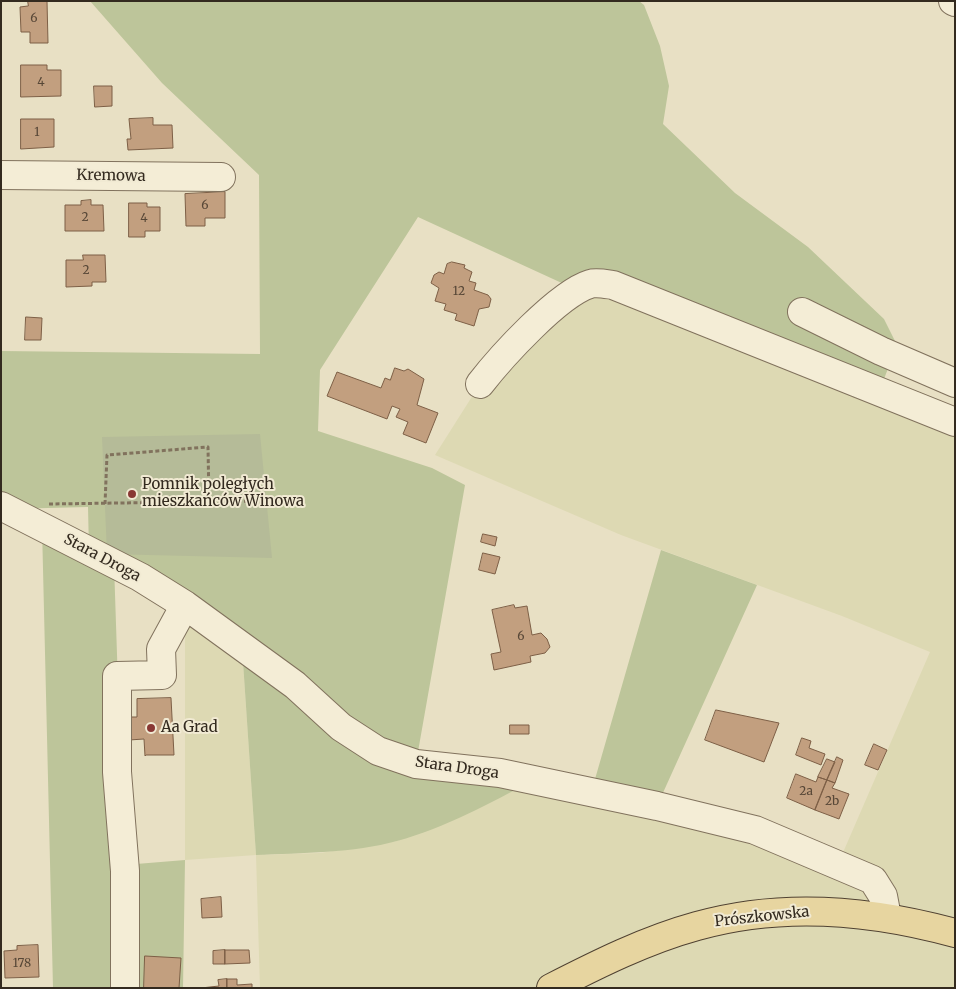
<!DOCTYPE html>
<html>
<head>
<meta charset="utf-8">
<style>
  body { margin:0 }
  #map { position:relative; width:956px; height:989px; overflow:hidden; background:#e8e0c4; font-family:Merriweather,serif }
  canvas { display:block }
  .frame { position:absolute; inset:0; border:2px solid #332a1f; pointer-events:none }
</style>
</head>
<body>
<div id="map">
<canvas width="956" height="989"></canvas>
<div class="frame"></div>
</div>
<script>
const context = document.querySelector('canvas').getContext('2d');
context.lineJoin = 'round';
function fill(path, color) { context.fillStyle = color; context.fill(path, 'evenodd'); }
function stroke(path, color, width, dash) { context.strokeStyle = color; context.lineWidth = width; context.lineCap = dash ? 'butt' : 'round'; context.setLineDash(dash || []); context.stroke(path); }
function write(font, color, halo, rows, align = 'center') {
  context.font = font + ' Merriweather,serif'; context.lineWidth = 4; context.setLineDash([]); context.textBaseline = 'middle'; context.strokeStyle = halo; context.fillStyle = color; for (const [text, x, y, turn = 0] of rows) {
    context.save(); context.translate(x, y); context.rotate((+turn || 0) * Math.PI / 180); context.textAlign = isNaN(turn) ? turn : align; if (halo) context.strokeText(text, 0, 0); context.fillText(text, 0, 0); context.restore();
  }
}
const farmland = new Path2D(`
  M592,283l363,139v566h-695l-4,-133 -71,5v-255l57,42 14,208 64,-2 77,-12 137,-61 304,84 92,-212 -88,-36 -221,-81 -186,-80 45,-71z`);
const green = new Path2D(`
  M90,1h549l5,4 16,41 9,40 -6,38 72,69 73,54 76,72 13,26 -18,47 -186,-75 -116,-27 -159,-73 -98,153 -2,61 114,37 33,17 -49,278 118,17c-44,23 -89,48 -137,61 -43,12 -96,12 -141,14l-14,-208 -128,-83 10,301 61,-5 -2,128h-130l-11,-461 47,24 -1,-44 -80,2 -7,-3v-155l259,3 -1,-179 -97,-92z
  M661,550l96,35 -100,221 -66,-13z`);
const cemetery = new Path2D(`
  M260,434l12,124 -165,-4 -5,-117z`);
const building = new Path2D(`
  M28,1h19l1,42h-18v-11h-9l-1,-25 8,-1z
  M21,65h26v5h14v26l-40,1z
  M94,86h18v20l-17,1z
  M153,118v7h19l1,23 -45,2 -1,-11h4l-2,-20z
  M21,119h33v28l-33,2z
  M225,192v26h-20v8h-19l-1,-32z
  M91,200v5h12l1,26h-39v-26h16v-4z
  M129,203h18v4h13v24h-15v6h-16z
  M83,255h22l1,27h-14v4l-26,1v-27h17z
  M452,262l13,3 -1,3 8,4 -3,9 7,2 -2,7 14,5 3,4 -2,8 -10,2 -5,17 -19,-6 2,-6 -13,-4 2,-6 -11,-3 4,-13 -8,-5 3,-8 5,-3 5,2 3,-10z
  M26,317l16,1 -1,22h-16z
  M395,368l9,3 4,-2 16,10 -7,26 21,8 -12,30 -23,-9 5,-12 -12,-5 4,-8 -8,-3 -5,13 -60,-23 10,-24 44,16 4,-10 5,2z
  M483,534l14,3 -2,9 -14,-4z
  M483,553l17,4 -5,17 -16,-4z
  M514,605l1,3 12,-2 5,29 9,-2 6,6 3,8 -5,6 -15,3 1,6 -37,8 -3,-16 10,-2 -9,-42z
  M171,698l3,57h-28l-1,1 -1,-17 -15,1v-23h8v-18z
  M716,710l63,13 -15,39 -59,-22z
  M510,725h19v9h-19z
  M802,738l9,3 -2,7 16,6 -4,11 -25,-10z
  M874,744l13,6 -9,20 -13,-5z
  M837,757l6,3 -8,23 -8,-3z
  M827,759l8,3 -8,18 -9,-3z
  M796,774l20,8 2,-5 9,3 -12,30 -28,-12z
  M827,780l8,3 -3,5 17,6 -10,25 -24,-9z
  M221,897l1,20 -20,1 -1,-19z
  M38,945l1,32 -34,1 -1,-27 13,-1v-4z
  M225,950h24l1,13 -25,1z
  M225,950v14h-12v-13z
  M145,956l36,2 -2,30h-35z
  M227,979h10v6l15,-1v4h-25z
  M227,979v9h-26l18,-2 -1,-6z`);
const path = new Path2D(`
  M49,504l210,-3
  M105,504l2,-49 101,-8 1,55`);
const minor = new Path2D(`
  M953,1l2,1
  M1,175l220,2
  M802,312l79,39 74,32
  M480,384c21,-27 78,-90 110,-100 6,-2 16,0 23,1l342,137
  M1,506l139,71 45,28 110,80 46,42 37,24 38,13 84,9 157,33 98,24 118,50 10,16 4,21
  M125,988v-117l-8,-99v-96l45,-1 -1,-26 24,-44`);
const major = new Path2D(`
  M551,988c47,-24 95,-48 146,-62 85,-24 174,-16 258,7`);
const markers = [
  [132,494,5,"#893834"],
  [151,728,5,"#893834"]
];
const numberNames = [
  ["6",34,19],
  ["4",41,83],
  ["1",37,133],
  ["6",205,206],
  ["2",85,218],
  ["4",144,219],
  ["2",86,271],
  ["12",459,292],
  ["6",521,637],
  ["2a",806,792],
  ["2b",832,802],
  ["178",22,964]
];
const streetNames = [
  ["Kremowa",111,176,1],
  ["Stara Droga",102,558,28],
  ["Stara Droga",457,768,8],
  ["Prószkowska",762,917,-6]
];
const poiNames = [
  ["Pomnik poległych",142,485],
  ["mieszkańców Winowa",142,502],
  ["Aa Grad",161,728]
];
fill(farmland, '#ddd9b3');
fill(green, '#bdc59a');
fill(cemetery, '#b5bb98');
fill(building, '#c29f7f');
stroke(building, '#7d5f46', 1);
stroke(minor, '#81725d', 30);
stroke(major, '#4f4131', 30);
stroke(path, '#81725d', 3, [4, 2.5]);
stroke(minor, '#f4edd6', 28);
stroke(major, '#e7d5a0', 28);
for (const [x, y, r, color] of markers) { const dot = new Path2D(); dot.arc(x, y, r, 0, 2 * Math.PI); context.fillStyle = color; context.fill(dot); stroke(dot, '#f1ead3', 2); }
write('12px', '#574737', null, numberNames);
write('15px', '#332a1f', '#f1ead3', streetNames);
write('15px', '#332a1f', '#f1ead3', poiNames, 'left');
</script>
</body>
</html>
